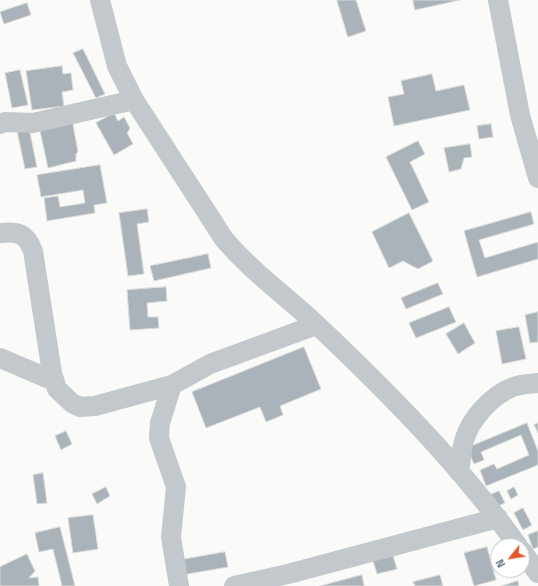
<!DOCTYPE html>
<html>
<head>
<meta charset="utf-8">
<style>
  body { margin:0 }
  #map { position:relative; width:538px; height:586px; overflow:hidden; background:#fafaf8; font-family:"Titillium Web",sans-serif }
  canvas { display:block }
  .north { position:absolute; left:490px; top:538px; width:40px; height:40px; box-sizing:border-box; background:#fff; border:1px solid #c1c8cd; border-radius:50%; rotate:240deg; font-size:11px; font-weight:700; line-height:16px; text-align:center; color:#657683 }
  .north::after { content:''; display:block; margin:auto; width:14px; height:18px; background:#e4572e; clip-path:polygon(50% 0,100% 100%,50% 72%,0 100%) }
</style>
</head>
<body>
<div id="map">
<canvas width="538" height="586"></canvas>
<div class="north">N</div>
</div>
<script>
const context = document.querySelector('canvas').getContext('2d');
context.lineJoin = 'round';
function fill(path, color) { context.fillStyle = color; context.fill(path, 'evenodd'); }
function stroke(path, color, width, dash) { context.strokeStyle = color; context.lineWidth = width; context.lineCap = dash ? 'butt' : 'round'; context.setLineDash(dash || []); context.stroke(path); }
const building = new Path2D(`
  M337,0h19l10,31 -18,6z
  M413,0h47l-45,10z
  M27,3l4,12 -27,9 -4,-12z
  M83,49l22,45 -9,4 -23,-45z
  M62,66l1,8 8,-1 2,17 -11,2 2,14 -32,4 -6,-39z
  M20,70l8,35 -16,3 -7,-35z
  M432,74l4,17 28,-6 6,25 -76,16 -6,-29 16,-3 -3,-13z
  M114,113l4,8 6,-4 6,11 -3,5 6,11 -19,11 -18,-32z
  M72,119l6,33 -2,2v7l-28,7 -9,-42z
  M491,124l2,13 -14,2 -2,-13z
  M29,128l8,39 -12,2 -8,-38z
  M418,141l7,13 -15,8 19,40 -17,8 -26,-53z
  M470,144l2,13 -8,1 -3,11 -12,3 -5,-24z
  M100,165l7,38 -13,2 1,8 -48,8 -3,-23 14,-2 2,11 25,-4 -2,-13 -42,7 -4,-22z
  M147,209l2,13 -12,2 7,50 -16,2 -9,-63z
  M531,212l3,12 -55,16 6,18 53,-16v17l-61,18 -13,-46z
  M409,213l24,48 -15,8 -15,-8 -14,7 -17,-36z
  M208,254l3,14 -57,13 -4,-15z
  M438,283l5,11 -37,15 -5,-11z
  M166,287l1,14 -20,2 1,14h10l1,11 -29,2 -3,-40z
  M449,307l7,15 -40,16 -7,-15z
  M538,312v30l-8,1 -5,-28z
  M464,323l11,20 -17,11 -12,-20z
  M519,327l7,32 -24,5 -6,-33z
  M304,347l17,42 -41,17 3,9 -17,7 -6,-15 -54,21 -14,-36z
  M527,423l11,28v14l-52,21 -6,-16 14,-6 3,5 32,-14 -8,-20 -40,17 3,8 -10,4 -7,-16z
  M538,423v10l-4,-8z
  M66,431l6,13 -11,6 -6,-14z
  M43,473l4,30 -10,1 -4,-29z
  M106,487l4,9 -13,8 -5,-10z
  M514,487l4,8 -7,4 -4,-8z
  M499,491l6,12 -9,4 -6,-12z
  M523,508l9,17 -9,5 -9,-17z
  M93,515l5,34 -25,4 -5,-35z
  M60,527l15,59h-13l-9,-37 -14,3 -4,-19z
  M538,531v16l-5,2 -5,-14z
  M487,547l9,33 -22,6 -10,-33z
  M225,552l3,15 -46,8 -2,-15z
  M27,554l8,17 -6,7 9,-1 1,9h-39v-19z
  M393,556l4,13 -20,5 -4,-13z
  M362,575l2,11h-44z
  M440,575l3,11h-28l-2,-4z
  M518,581l1,5h-18z`);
const street = new Path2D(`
  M100,0l17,66 17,34 90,139c28,33 62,57 93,86 72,68 143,140 201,221
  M498,0l22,115 18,63
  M0,124l5,-2 28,1 101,-23
  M0,233c18,-2 26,0 33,18l19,122 5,16 15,14 8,4 15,-1 77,-21 38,-21 106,-39
  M0,358l54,23
  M172,385l-12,38 -1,15 17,49 -5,50 8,49
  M459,472c2,-10 2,-21 5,-31 6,-22 28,-46 49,-54 8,-3 17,-3 25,-4
  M522,551l16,22
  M234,586l54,-12 210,-56`);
fill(building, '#aab3b9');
stroke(building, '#dcdcda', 1);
stroke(street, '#c3c8cc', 20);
</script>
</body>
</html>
